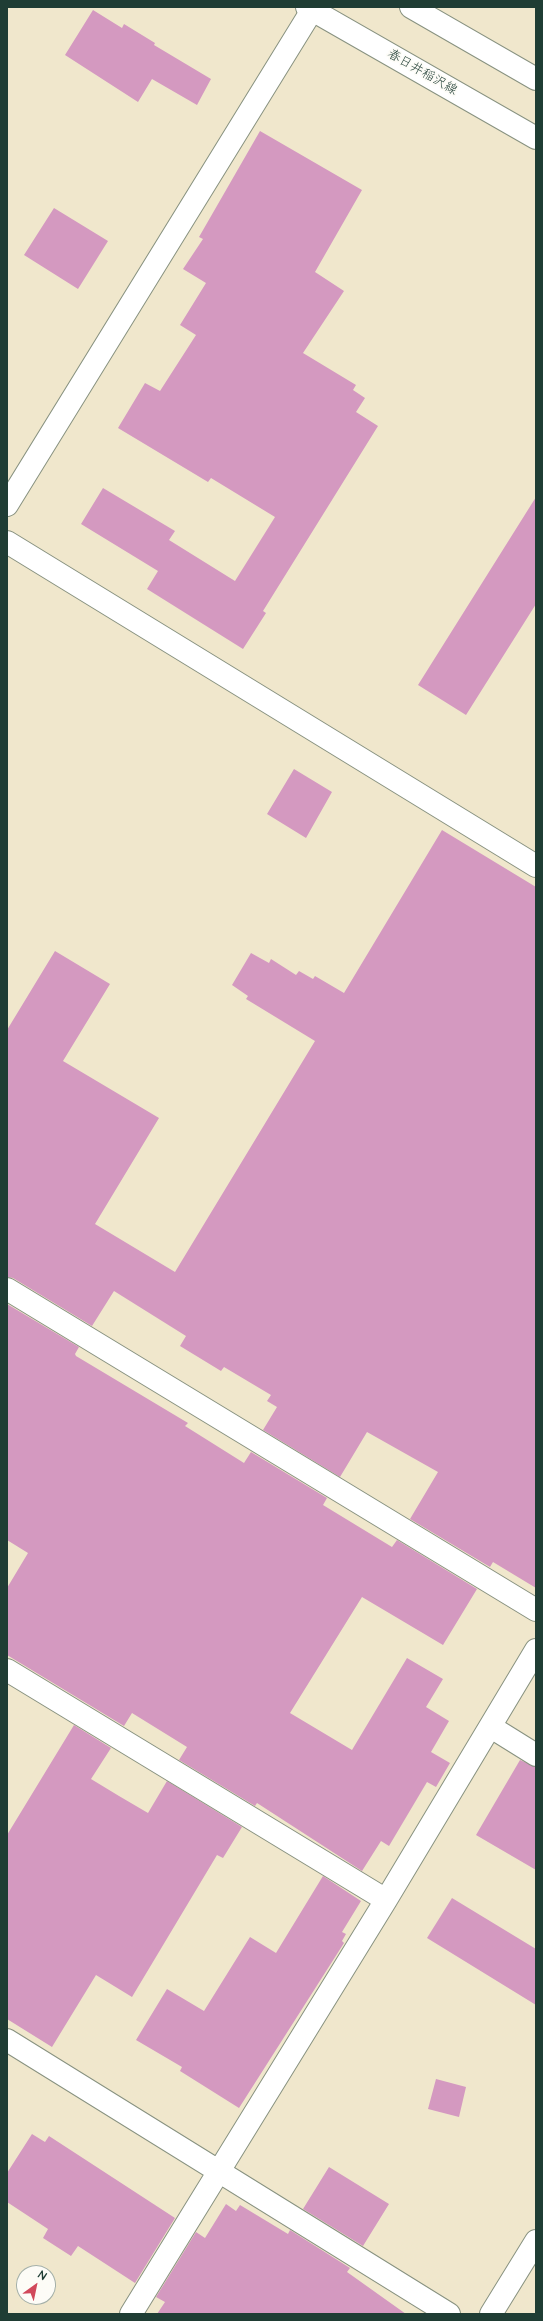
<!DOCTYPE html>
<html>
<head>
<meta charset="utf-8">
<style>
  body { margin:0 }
  #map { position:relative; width:543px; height:2321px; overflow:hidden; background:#f0e7cc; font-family:"Architects Daughter",sans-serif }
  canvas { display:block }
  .frame { position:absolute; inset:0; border:8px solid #1f3d34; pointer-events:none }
  .north { position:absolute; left:16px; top:2265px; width:40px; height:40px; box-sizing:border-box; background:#fdfcf7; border:1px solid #a4b0a9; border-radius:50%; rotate:33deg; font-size:11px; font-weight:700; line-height:16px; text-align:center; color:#1f3d34 }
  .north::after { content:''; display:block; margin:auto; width:14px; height:18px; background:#d1495b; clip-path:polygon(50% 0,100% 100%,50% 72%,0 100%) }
</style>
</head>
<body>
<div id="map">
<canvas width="543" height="2321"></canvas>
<div class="frame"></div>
<div class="north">N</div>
</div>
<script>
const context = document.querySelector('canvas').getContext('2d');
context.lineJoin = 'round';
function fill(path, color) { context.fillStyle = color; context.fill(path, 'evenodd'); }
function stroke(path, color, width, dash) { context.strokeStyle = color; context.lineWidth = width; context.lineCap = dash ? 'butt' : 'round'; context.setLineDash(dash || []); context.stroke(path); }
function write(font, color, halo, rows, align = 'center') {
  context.font = font + ' "Architects Daughter","Klee One",sans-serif'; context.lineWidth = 3.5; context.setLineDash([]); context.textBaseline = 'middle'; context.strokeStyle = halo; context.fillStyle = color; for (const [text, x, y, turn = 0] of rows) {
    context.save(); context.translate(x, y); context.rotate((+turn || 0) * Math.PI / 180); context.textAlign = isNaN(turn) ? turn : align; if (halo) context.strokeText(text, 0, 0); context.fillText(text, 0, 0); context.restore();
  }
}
const building = new Path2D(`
  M93,10l29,18 2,-4 31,19 -1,2 57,34 -14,26 -45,-26 -14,23 -73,-47z
  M260,131l102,59 -47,82 29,19 -41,62 53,32 -3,5 12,8 -9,14 22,14 -115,185 3,2 -23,36 -96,-60 11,-18 -77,-47 22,-36 72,43 -6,9 66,41 40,-64 -64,-39 -3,4 -90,-54 27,-45 15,8 36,-56 -16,-10 26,-42 -23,-14 20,-30 -4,-2z
  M54,208l54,33 -30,48 -54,-34z
  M536,497v107l-70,111 -48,-30z
  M294,769l38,23 -26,46 -39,-24z
  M442,830l94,57v701l-43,-26 -3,5 -80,-48 28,-47 -71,-40 -27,45 -77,-47 14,-23 -10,-6 4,-6 -47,-28 -3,4 -41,-25 6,-10 -72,-45 -22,35 -79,-48 -6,-1v-247l48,-79 55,33 -47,77 96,57 -64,106 80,48 140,-231 -69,-42 2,-3 -16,-11 19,-32 18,10 2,-4 25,16 3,-4 14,8 2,-3 29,17z
  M7,1304l72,43 -4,7 1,2 112,67 -3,3 59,37 7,-11 76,46 -4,7 69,42 5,-7 80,49 -34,56 -81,-48 -72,116 62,37 55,-92 36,21 -17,28 23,14 -18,31 19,11 -14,24 -9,-5 -38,64 -8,-5 -19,30 -105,-68 -2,3 -76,-46 8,-13 -55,-34 -8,13 -117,-71v-67l21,-35 -21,-13z
  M74,1725l37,23 -20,31 28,17 29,17 19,-32 75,46 -19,31 -6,-3 -85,142 -36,-22 -44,72 -45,-28v-184z
  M520,1760l16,7v103l-60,-35z
  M323,1876l38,25 -19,31 4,2 -4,7 2,2 -105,165 -59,-37 2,-4 -46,-27 31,-51 37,22 46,-74 26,16z
  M452,1898l84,51v56l-109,-67z
  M436,2079l30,8 -7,30 -31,-8z
  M32,2134l13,8 4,-6 126,82 -40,65 -57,-37 -7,10 -28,-18 5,-9 -41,-27v-29z
  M329,2167l60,37 -26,42 -60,-37z
  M226,2204l10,7 4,-6 48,29 2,-4 60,38 -3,4 59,42h-249l8,-12 -9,-5 40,-65 9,6z`);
const minor = new Path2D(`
  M7,505l307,-498
  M7,542l529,324
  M7,1289l529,321
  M7,1670l379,230
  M491,1727l45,28
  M7,2040l442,274
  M131,2314l255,-414 150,-250
  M491,2314l45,-73`);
const major = new Path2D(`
  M307,7l229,131
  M411,7l125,72`);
const streetNames = [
  ["春日井稲沢線",422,73,30]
];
fill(building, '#d499c0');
stroke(minor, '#889280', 24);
stroke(major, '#889280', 24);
stroke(minor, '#fff', 22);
stroke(major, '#fff', 22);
write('13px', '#1f3d34', '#fdfcf7', streetNames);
</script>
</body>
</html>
